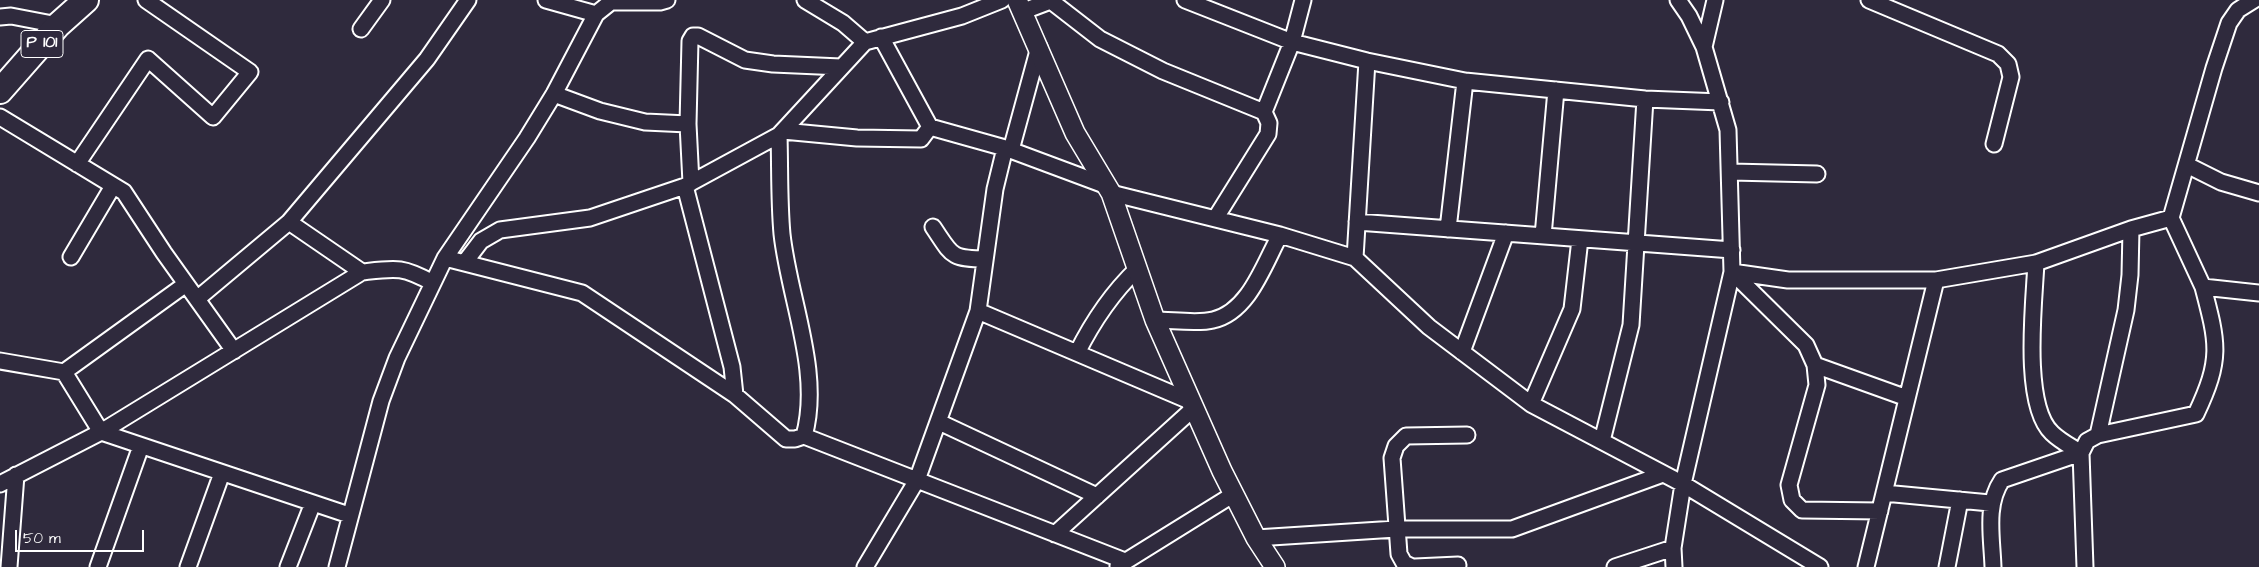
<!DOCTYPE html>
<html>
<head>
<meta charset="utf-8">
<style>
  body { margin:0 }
  #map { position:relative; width:2259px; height:567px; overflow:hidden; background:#2f2a3d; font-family:"Architects Daughter",sans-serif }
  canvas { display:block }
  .scale { position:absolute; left:15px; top:530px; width:129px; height:22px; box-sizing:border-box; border:2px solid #fff; border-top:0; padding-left:6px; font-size:15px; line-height:18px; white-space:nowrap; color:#fff; -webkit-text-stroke:4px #2f2a3d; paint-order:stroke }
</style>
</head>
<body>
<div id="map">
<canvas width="2259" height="567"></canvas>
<div class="scale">50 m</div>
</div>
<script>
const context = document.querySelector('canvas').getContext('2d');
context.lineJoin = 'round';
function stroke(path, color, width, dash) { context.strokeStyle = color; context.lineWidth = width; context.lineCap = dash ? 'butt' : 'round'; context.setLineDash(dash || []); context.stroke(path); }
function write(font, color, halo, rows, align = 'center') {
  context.font = font + ' "Architects Daughter",sans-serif'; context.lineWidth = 4; context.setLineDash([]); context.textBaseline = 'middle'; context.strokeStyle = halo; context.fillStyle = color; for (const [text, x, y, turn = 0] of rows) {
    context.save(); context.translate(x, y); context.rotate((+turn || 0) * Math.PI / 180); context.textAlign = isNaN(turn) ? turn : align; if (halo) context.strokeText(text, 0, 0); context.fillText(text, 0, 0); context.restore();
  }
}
const minor = new Path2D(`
  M546,0l50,14
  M805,0l38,23 22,19
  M1185,0l107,42 75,19 98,20 180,18 76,3
  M1678,0l11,16 15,31
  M1715,0l-11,47 24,83 4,142 74,73 9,20 2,20 -28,100 3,15 10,10 78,1
  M1869,0l129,54 10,10 3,13 -17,67
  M1051,1l49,38 63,32 101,41 5,11 -1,11 -53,85
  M1024,11l29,-11
  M0,17l11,-1 47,9
  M361,29l21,-29
  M881,37l49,90 75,21 102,38
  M554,94l46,17 45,11 43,2
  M1264,112l28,-70 11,-42
  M0,117l124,75 40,61 70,98
  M783,131l74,7 64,1 9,-12
  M1011,150l28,-103
  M77,164l71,-105 65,58 37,-45 -104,-72
  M2187,165l34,17 38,11
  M1731,172l86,2
  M691,183l-3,-59 2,-83 3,-5h5l47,24 28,4 68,3
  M685,186l47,181 3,28
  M1111,193l169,42 75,23 74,69 102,77 152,80 137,83
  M2171,218l32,69
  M289,222l73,50
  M1357,222l375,28
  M933,227c19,28 17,32 52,32
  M1448,229l17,-148
  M1543,236l13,-146
  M71,257l42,-71
  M445,258l137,35 153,102 51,44h9l9,-3c18,-64 -15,-137 -22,-202 -3,-33 -2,-66 -3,-99
  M1355,258l12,-197
  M465,262l16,-21 19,-11 90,-12 95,-32 94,-51 86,-93 97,-26 40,-16
  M2036,263c-2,40 -14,142 16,170 8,8 20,14 29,20
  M197,299l92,-77 138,-163 41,-59
  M978,311l17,-122 10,-41
  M1155,320c17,0 43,4 58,0 36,-8 51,-56 67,-85
  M1462,352l44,-119
  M1077,353c16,-32 34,-59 60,-84
  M0,361l64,11 122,-88
  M1815,365l92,33
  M64,372l37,60 248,83
  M1531,404l41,-95 8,-70
  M939,422l158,74
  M2098,435l28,-125 4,-35 1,-46
  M804,436l321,125
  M1602,441l29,-116 14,-226
  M0,484l101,-52 261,-160c34,-4 40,-6 71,11
  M1884,493l106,10
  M1055,534l139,-126
  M1256,538l140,-9h116l151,-55
  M1118,566l116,-72
  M9,567l7,-92
  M98,567l43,-121
  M188,567l34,-94
  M288,567l25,-64
  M337,567l44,-166 16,-43 48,-100 82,-120 27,-44 42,-80 15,-12h49l7,-2
  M865,567l52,-87 61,-169 214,91
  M1412,567l-8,-4 -5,-9 -7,-96 4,-12 10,-10 61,-1
  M1415,567l43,-2
  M1615,567l58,-19
  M1674,567l-1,-19 10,-64 49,-212 56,8h148l100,-17 95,-34 40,-11 43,-150 15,-45 9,-13 16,-10
  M1866,567l70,-287
  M1947,567l13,-67
  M1993,567c-1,-30 -8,-62 9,-87l79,-27
  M2085,567l-4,-114 6,-12 11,-6 98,-21c26,-55 22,-70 7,-127l56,6`);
const tertiary = new Path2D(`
  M1017,0l58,133 36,60 44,127 67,151 34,67 19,29`);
const primary = new Path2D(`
  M0,91l58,-66 28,-25`);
const shields = [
  [42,44,42]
];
const shieldNames = [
  ["P 101",42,44]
];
stroke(minor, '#fff', 19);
stroke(tertiary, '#fff', 22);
stroke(primary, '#fff', 28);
stroke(minor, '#2f2a3d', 15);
stroke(tertiary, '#2f2a3d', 19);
stroke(primary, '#2f2a3d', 24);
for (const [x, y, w] of shields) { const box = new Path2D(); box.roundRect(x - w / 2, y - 13.5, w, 27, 4); context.fillStyle = '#2f2a3d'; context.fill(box); stroke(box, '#fff', 1); }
write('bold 16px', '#fff', null, shieldNames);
</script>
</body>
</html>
